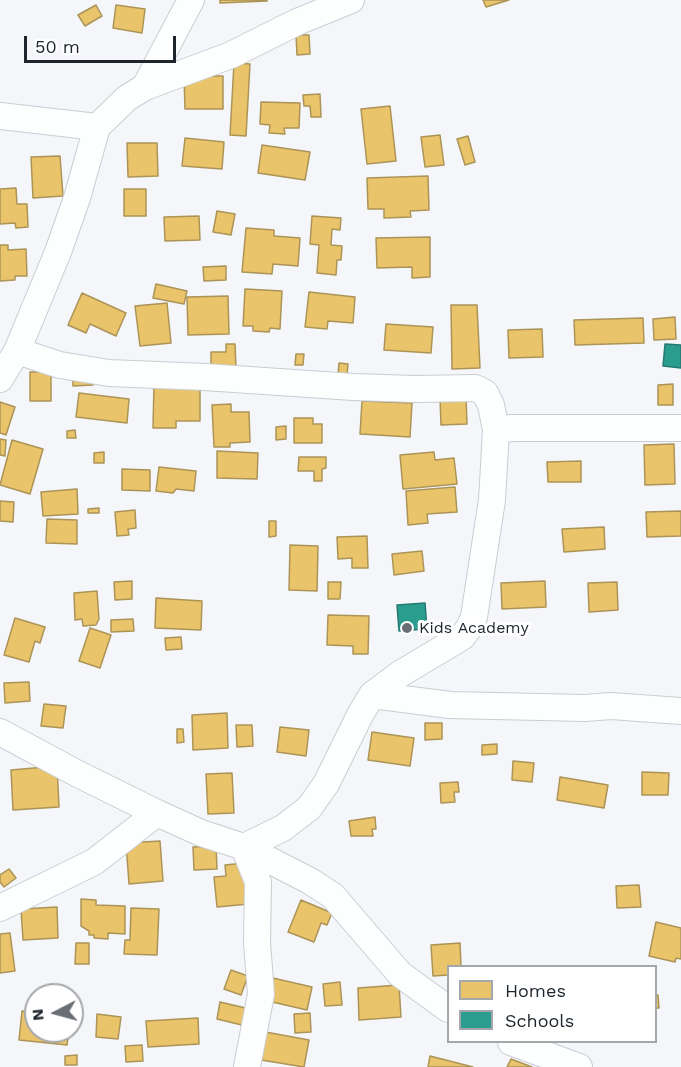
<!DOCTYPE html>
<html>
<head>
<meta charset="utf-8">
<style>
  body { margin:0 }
  #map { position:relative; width:681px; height:1067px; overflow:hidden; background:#f4f6f9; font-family:"Work Sans",sans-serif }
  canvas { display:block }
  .legend { position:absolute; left:447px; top:965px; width:210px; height:78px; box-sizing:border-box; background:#fff; border:2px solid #a5a8ab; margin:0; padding:8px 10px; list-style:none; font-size:18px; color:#1d252d }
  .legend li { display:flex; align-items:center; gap:12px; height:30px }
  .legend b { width:30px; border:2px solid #a5a8ab }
  .north { position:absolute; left:24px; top:983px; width:60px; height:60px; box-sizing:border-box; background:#fff; border:2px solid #a5a8ab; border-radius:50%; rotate:264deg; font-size:16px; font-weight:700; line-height:24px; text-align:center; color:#1d252d }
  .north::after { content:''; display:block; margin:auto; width:21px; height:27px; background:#686e74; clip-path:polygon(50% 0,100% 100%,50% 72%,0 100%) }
  .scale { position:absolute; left:24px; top:36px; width:152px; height:27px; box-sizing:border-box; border:3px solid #1d252d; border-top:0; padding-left:8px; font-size:18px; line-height:21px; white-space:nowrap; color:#1d252d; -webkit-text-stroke:4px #fff; paint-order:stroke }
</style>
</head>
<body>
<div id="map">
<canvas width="681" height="1067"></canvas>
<ul class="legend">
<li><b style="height:16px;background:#e9c46a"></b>Homes</li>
<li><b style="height:16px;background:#2a9d8f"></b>Schools</li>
</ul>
<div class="north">N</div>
<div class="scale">50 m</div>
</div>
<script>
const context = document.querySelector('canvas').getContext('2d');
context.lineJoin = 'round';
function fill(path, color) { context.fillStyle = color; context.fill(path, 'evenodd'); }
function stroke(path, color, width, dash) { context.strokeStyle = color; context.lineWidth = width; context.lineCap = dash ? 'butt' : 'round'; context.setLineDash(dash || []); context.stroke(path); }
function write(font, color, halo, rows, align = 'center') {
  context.font = font + ' "Work Sans",sans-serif'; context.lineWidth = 6; context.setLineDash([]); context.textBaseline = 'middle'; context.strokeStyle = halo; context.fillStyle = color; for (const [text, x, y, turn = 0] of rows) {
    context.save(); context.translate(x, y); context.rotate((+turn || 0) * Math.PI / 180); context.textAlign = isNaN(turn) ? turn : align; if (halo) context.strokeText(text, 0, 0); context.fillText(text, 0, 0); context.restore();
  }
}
const homes = new Path2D(`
  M220,0h47v1l-47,2z
  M483,0h26l-23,7z
  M96,5l6,11 -17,10 -7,-11z
  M116,5l29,4 -3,24 -29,-5z
  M296,35h13l1,19 -13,1z
  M234,63l16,1 -4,72 -16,-1z
  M184,76h39v33h-38z
  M320,94l1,23h-10l-1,-11h-6l-1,-11z
  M261,102l39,1 -1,25h-15l1,6 -16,-1 1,-8 -10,-1z
  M390,106l6,55 -29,3 -6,-55z
  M440,135l4,30 -19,2 -4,-30z
  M468,136l7,26 -10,3 -8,-26z
  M185,138l39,4 -2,27 -40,-3z
  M127,143h30l1,33 -30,1z
  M262,145l48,7 -5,28 -47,-7z
  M60,156l3,40 -30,2 -2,-41z
  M428,176l1,34 -19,1 1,6 -27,1v-9h-16l-1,-31z
  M16,188l1,16h10l1,23 -12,1 -1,-5 -15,1v-35z
  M124,189h22v27h-22z
  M217,211l18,3 -4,21 -18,-3z
  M199,216l1,24 -35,1 -1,-24z
  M312,216l29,2 -1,12 -8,-1 -1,16 11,1 -1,14h-4l-1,15 -19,-2 2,-28 -9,-1z
  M246,228l28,2v6l26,2 -2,28 -25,-2 -1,10 -30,-2z
  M430,237v40l-18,1v-11l-35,1 -1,-30z
  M0,245h8v5l18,-1 1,27h-12v4l-15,1z
  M226,266v14l-22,1 -1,-14z
  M156,284l31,7 -3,13 -31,-6z
  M245,289l37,2 -2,38 -10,-1 -1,4 -16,-1v-5h-10z
  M309,292l46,5 -2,26 -25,-2 -1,8 -22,-2z
  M82,293l44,20 -10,23 -26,-12 -4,9 -18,-8z
  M228,296l1,38 -41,1 -1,-38z
  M167,303l4,40 -31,3 -5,-40z
  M451,305h26l3,63 -28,1z
  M675,317l1,22 -22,1 -1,-21z
  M643,318l1,25 -69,2 -1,-25z
  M386,324l47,3 -2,26 -47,-3z
  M542,329l1,28 -34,1 -1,-28z
  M226,344h9l1,24h-25v-16h15z
  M296,354h8l-1,11h-8z
  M339,363l9,1 -1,11h-9z
  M30,372h21v29h-21z
  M93,373v12l-20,1v-12z
  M154,384l46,1v36h-24v7h-23z
  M673,384v21h-15v-20z
  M79,393l50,6 -2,24 -51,-6z
  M466,397l1,27 -26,1 -1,-27z
  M362,401l50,2 -2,34 -50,-3z
  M0,402l15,5 -9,28 -6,-2z
  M231,404v8h18l1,30 -20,1v4h-16l-2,-42z
  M294,418h19v6h9v19h-28z
  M286,426v13l-10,1v-13z
  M75,430l1,8h-9v-7z
  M0,439l6,1 -1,16 -5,-1z
  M12,440l31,9 -13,45 -30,-9z
  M674,444l1,40 -30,1 -1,-40z
  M217,451l41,2 -1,26 -40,-1z
  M104,452v11h-10v-10z
  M434,452l1,8 19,-2 3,26 -54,5 -3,-34z
  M299,457h27v11l-4,1v12h-8v-10h-16z
  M581,461v21h-33l-1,-20z
  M159,467l37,4 -2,20 -18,-2 -3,4 -17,-2z
  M122,469l28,1v21l-28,-1z
  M455,487l2,25 -30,2 1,9 -20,2 -2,-34z
  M77,489l1,25 -35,2 -2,-24z
  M0,501l14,1 -1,20 -13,-1z
  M99,508v5h-11v-4z
  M135,510l1,18 -8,1 1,6 -12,1 -2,-24z
  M681,511v25l-34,1 -1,-25z
  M47,519l30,1v24l-31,-1z
  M269,521h7v15l-7,1z
  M604,527l1,22 -41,3 -2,-23z
  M367,536l1,32h-16v-10l-14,1 -1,-22z
  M290,545l28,1 -1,45 -28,-1z
  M422,551l2,20 -30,4 -2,-21z
  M132,581v18l-17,1 -1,-18z
  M545,581l1,26 -44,2 -1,-26z
  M328,582h13l-1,17h-12z
  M617,582l1,28 -29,2 -1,-29z
  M97,591l2,28 -3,6 -13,1 -1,-7 -7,1 -1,-27z
  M156,598l46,3 -1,29 -46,-2z
  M328,615l41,1 -1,38h-15v-8l-26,-1z
  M15,618l30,9 -5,16 -5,-2 -6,21 -25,-7z
  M133,619l1,12 -23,1v-12z
  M90,628l21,7 -11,33 -21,-7z
  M181,637l1,12 -16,1 -1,-12z
  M29,682l1,19 -25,2 -1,-20z
  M44,704l22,2 -3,22 -22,-2z
  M227,713l1,35 -35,2 -1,-35z
  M425,723h17v16l-17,1z
  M236,725h16l1,21 -16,1z
  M280,727l29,3 -3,26 -29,-4z
  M177,729h6l1,13 -7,1z
  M372,732l42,6 -4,28 -42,-6z
  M497,744v10l-15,1v-10z
  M513,761l21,2 -2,19 -20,-2z
  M57,766l2,41 -46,3 -2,-40z
  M642,772l27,1 -1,22h-26z
  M232,773l2,40 -26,1 -2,-40z
  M560,777l48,8 -4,23 -47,-8z
  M458,782l1,10h-5l1,10 -14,1 -1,-20z
  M375,817l1,12h-4l1,7h-22l-2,-15z
  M160,841l3,40 -34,3 -3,-41z
  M216,846l1,23 -23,1 -1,-23z
  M245,863l4,41 -32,3 -3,-30 12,-1 -1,-11z
  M9,869l7,9 -12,9 -4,-5v-7z
  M639,885l2,22 -24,1 -1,-22z
  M81,899l15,1v5l29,1v28l-17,-1v6l-14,-1v-3h-5v-4l-8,-5z
  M301,900l31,13 -5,12 -6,-2 -7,19 -26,-10z
  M57,907l1,31 -35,2 -2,-31z
  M131,908l28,1 -2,46 -33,-1 1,-14h5z
  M656,922l25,6v31l-5,-1 -1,4 -26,-6z
  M10,933l5,38 -15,2v-39z
  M76,943h13v21h-14z
  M460,943l1,23h-13v9l-15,1 -2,-31z
  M231,970l17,6 -7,19 -17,-6z
  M273,978l39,9 -5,23 -39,-9z
  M340,982l2,23 -17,1 -2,-22z
  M399,985l2,32 -42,3 -1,-32z
  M656,995h2l1,13h-3z
  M220,1002l34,8 -4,17 -33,-8z
  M22,1011l14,1v19h33l-2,14 -48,-5z
  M310,1013l1,19 -16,1 -1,-19z
  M97,1014l24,3 -3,22 -22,-2z
  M198,1018l1,26 -51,3 -2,-26z
  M260,1031l49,9 -5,27 -49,-8z
  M142,1045l1,16 -17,1 -1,-16z
  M77,1055v10h-12v-9z
  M430,1056l43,11h-45z
  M511,1059l21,8h-25z`);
const schools = new Path2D(`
  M665,344l16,1v23l-18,-2z
  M425,603l2,26 -28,2 -2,-26z`);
const minor = new Path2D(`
  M145,87l46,-87
  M0,116l97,11
  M17,351l43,14 49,8 96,4 148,10 62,2 60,-1 10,5 6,12 5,25
  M0,379l17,-28 41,-99 19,-54 20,-71 30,-29 18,-11 86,-32 66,-33 54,-22
  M372,695l78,10 135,3 26,-2 70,5
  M0,732l78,42 79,39 44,20 43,14 66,34 23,15 67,78 48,35
  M0,908l94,-46 63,-49
  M511,1042l68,25
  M247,1067l14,-73 -4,-51 1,-61 -14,-35 39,-19 26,-20 17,-24 34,-69 12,-20 28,-21 62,-37 7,-9 5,-11 18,-117 4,-70 16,-2h169`);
const markers = [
  [407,628,6,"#686e74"]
];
const poiNames = [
  ["Kids Academy",419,628]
];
fill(homes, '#e9c46a');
stroke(homes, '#ac9458', 1.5);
fill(schools, '#2a9d8f');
stroke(schools, '#267972', 1.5);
stroke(minor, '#c9cdd3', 28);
stroke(minor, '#fdfefe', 26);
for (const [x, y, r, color] of markers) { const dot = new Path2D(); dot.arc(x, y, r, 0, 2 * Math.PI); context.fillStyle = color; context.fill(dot); stroke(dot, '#fff', 2); }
write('16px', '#1d252d', '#fff', poiNames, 'left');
</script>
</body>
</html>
